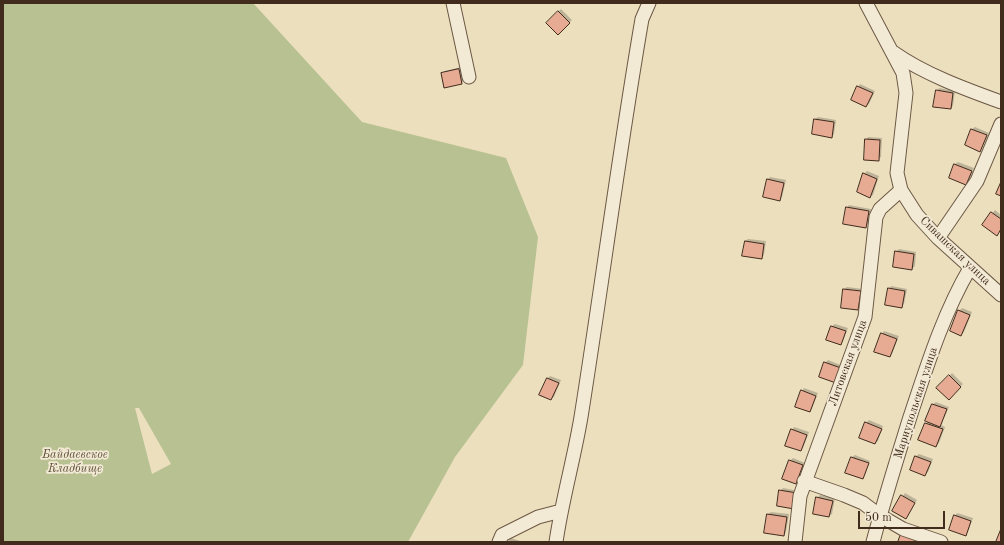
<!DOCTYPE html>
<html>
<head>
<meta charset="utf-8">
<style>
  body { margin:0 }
  #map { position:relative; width:1004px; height:545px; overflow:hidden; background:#ecdfbe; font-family:"Old Standard TT",serif }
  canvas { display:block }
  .frame { position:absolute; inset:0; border:4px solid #402b1c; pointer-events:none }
  .scale { position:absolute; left:858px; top:511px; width:87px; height:18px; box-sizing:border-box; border:2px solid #402b1c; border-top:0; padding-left:5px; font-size:12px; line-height:14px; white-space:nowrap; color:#402b1c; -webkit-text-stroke:3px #f3ead5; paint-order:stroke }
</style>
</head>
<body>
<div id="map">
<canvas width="1004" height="545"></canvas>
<div class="frame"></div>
<div class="scale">50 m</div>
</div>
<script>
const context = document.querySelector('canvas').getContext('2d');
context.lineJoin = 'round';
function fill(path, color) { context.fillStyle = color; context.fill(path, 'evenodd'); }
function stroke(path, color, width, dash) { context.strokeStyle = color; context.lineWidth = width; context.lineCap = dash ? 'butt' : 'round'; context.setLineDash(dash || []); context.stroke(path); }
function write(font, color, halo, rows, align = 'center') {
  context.font = font + ' "Old Standard TT",serif'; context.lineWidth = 3.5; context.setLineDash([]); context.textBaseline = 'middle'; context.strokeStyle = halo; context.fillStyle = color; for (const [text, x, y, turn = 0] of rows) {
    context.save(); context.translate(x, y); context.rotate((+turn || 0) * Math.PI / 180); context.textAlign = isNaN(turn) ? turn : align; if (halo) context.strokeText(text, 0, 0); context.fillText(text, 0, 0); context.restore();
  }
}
const green = new Path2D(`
  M3,3h250l109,119 144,36 32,79 -15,128 -68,92 -47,85h-405zM135,408h4l32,56 -19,10z`);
const shadow = new Path2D(`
  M561,9l11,11 -14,14 -11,-11z
  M461,67l3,13 -2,3 -17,4 -3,-13 3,-3z
  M860,84l15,7 -6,13 -3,2 -8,-19z
  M939,88l16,3 -2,15 -3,2 -13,-17z
  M818,117l18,3 -2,14 -2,3 -17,-18z
  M975,127l14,6 -7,15 -2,2 -14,-5 6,-16z
  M868,137l14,1 -1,19 -3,2 -12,-19z
  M958,162l16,6 -6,14 -2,2 -16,-7 5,-13z
  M867,171l12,5 -6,19 -3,2 -6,-23z
  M770,177l16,3 -4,17 -2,3 -12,-21z
  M849,205l22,4 -3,15 -3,3 -18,-19z
  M995,210l6,5v14l-18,-4z
  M748,239l18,2 -2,14 -3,3 -16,-17z
  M899,249l17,3 -1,14 -3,3 -16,-17z
  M891,286l16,3 -3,15 -3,3 -12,-18z
  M847,287l16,2 -3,18 -2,2 -14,-20z
  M962,308l10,4 -8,20 -3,3 -2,-24z
  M835,324l13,4 -5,13 -2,3 -13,-5 4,-13z
  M884,331l15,5 -7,18 -2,2 -8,-22z
  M828,360l15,6 -5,13 -13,-16z
  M952,373l11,11 -14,14 -11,-10z
  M550,376l11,4 -7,17 -3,2 -3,-21z
  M804,388l14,5 -6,15 -2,3 -8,-20z
  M936,402l13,5 -8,18 4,2 -6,16 -3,3 -16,-7 8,-18h-1l6,-17z
  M869,420l14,6 -5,15 -3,2 -9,-20z
  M794,427l15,5 -6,16 -2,2 -9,-20z
  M919,454l14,5 -5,13 -3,3 -9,-19z
  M855,455l15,6 -5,14 -3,3 -15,-6 5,-15z
  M793,458l12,5 -6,18 -3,2 -6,-22z
  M783,488l16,3 -2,14 -17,-14z
  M905,493l12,7 -11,18 -13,-8z
  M820,495l15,3 -3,16 -3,2 -15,-3 3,-15z
  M771,512l18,2 -3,18 -2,3 -16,-21z
  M957,513l16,5 -5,14 -3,3 -10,-19z
  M511,538l9,3v1h-12z`);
const building = new Path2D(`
  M558,11l12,12 -12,12 -12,-12z
  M459,69l3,15 -18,4 -3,-15z
  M857,86l16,7 -7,14 -15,-7z
  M936,90l17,3 -2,16 -18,-2z
  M814,119l20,3 -2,16 -20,-4z
  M971,129l16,6 -7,17 -15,-7z
  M865,139l15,1 -1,21 -15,-1z
  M954,164l18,7 -6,14 -17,-7z
  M863,173l14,6 -7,19 -13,-6z
  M767,179l17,4 -4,18 -17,-4z
  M1001,182v14l-5,-2z
  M846,207l23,4 -3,17 -23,-4z
  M991,212l10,7v10l-4,7 -15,-11z
  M745,241l19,3 -2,15 -20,-3z
  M895,251l19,3 -2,16 -19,-3z
  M888,288l17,3 -3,17 -17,-3z
  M843,289l18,2 -3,19 -17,-2z
  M958,310l12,5 -9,21 -11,-5z
  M831,326l15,5 -5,14 -15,-5z
  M881,333l16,6 -7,18 -16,-5z
  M824,362l17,6 -5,15 -17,-6z
  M949,375l12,12 -12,13 -13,-12z
  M547,378l12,5 -8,17 -12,-5z
  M801,390l15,6 -6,16 -15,-5z
  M932,404l15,5 -7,18 -15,-6z
  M865,422l17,7 -7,15 -16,-6z
  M925,423l18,6 -7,18 -18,-7z
  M791,429l16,6 -6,16 -16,-5z
  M915,456l16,6 -6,14 -15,-6z
  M851,457l18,6 -6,16 -18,-6z
  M789,460l14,5 -7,19 -14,-5z
  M779,490l18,3 -3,16 -17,-3z
  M901,495l14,8 -9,16 -14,-8z
  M816,497l17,4 -4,16 -16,-3z
  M767,514l20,3 -3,19 -20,-3z
  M954,515l17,6 -5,15 -17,-6z
  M1001,529v13h-5z
  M901,534l18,6v2h-21z`);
const minor = new Path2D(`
  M453,3l16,74
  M866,3l37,70 3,20 -9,80 4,17 16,25 21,23 63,57
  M893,52c31,22 72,37 108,50
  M938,238l39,-57 24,-57
  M804,481l40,14 19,8 16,12 24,14 38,13
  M499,542l3,-7 36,-18 23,-6
  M556,542c6,-42 18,-83 25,-125 21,-132 38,-265 61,-398l7,-16
  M795,542l5,-46 65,-179 11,-100 4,-8 21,-19
  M873,542c11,-42 24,-83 37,-125 17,-51 33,-103 60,-149`);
const streetNames = [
  ["Сивашская улица",955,251,44],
  ["Литовская улица",848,363,-70],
  ["Мариупольская улица",916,403,-72]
];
const parkNames = [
  ["Байдаевское",75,455],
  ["Кладбище",75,469]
];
fill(green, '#b8c191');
fill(shadow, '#0003');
fill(building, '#e7aa93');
stroke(building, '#402b1c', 1);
stroke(minor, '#6b5844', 15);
stroke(minor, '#f3ead5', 13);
write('12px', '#402b1c', '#f3ead5', streetNames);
write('italic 12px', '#5e5039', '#f3ead5', parkNames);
</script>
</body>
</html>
